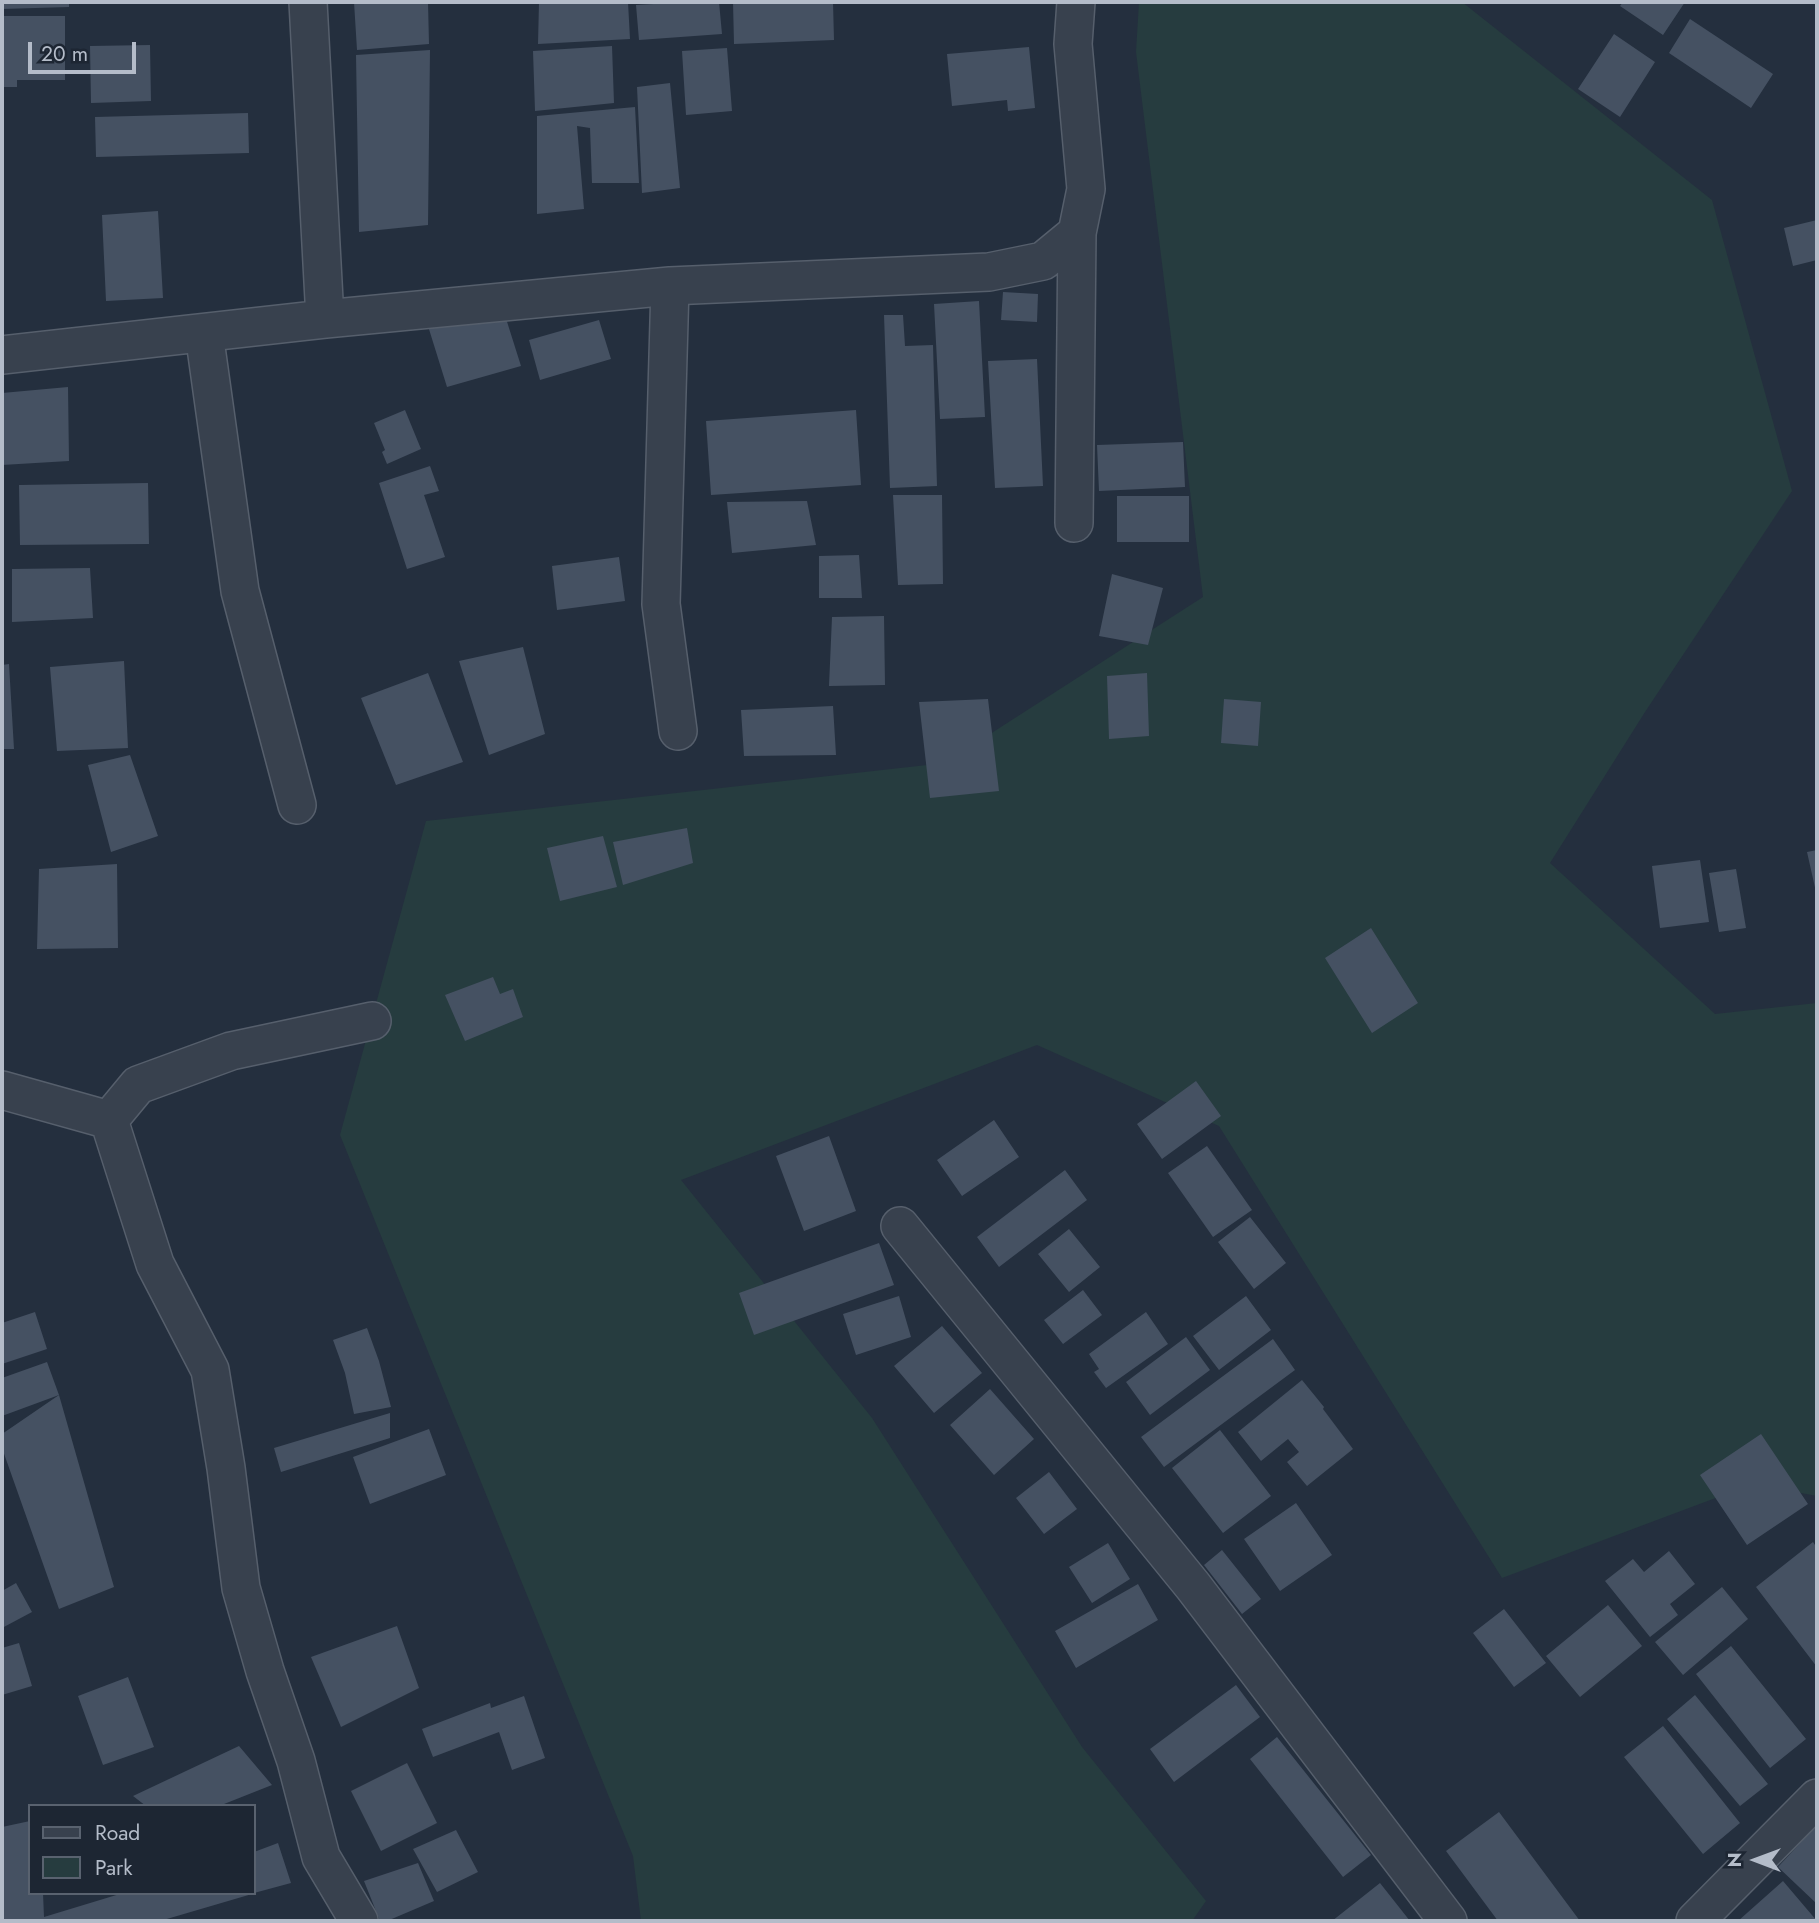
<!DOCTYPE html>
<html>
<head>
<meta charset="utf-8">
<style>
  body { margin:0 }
  #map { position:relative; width:1819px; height:1923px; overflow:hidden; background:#242f3e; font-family:Jost,sans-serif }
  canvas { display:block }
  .frame { position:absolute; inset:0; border:4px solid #b4bcc9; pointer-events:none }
  .legend { position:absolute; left:28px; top:1804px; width:228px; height:91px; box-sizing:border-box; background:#1d2633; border:2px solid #59626f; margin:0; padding:9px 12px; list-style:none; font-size:21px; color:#b4bcc9 }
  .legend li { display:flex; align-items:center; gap:14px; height:35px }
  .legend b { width:35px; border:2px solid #59626f }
  .north { position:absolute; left:1721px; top:1825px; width:70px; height:70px; -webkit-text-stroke:5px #1d2633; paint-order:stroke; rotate:270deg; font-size:19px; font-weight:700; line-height:28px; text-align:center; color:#b4bcc9 }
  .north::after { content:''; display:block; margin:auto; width:24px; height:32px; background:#b4bcc9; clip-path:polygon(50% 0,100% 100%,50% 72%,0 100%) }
  .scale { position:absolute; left:28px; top:42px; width:108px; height:32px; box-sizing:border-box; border:4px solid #b4bcc9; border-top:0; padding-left:9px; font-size:21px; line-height:24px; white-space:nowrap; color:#b4bcc9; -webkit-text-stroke:5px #1d2633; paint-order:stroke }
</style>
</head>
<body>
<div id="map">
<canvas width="1819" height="1923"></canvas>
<div class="frame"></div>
<ul class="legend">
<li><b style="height:9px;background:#38414e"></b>Road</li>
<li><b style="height:19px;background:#263c3f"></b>Park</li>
</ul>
<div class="north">N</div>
<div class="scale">20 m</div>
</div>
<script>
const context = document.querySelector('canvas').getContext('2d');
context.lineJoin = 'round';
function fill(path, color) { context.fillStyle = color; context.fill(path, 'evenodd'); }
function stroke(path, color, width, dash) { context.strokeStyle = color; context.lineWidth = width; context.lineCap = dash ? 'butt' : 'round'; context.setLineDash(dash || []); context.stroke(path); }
const green = new Path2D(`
  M1139,2h323l250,198 80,291 -147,221 -95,151 165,151 102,-11v493l-64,-12 -251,94 -283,-452 -182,-81 -356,135 191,238 210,329 124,154 -14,20h-551l-8,-65 -293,-721 86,-314 519,-58 258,-166 -67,-545z`);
const building = new Path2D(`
  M2,2h67v5l-67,2z
  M354,2h74l1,42 -72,6z
  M539,2h89l2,37 -92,5z
  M688,2h31l3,32 -83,6 -3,-35z
  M733,2h100l1,38 -100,4z
  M1623,2h62l-22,33 -43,-29z
  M4,16h61v64h-48v7h-15v-62h2z
  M1690,19l83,55 -22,34 -82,-55z
  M1614,34l41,28 -35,55 -42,-28z
  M150,45l1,56 -60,2 -1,-57z
  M612,46l2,57 -79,8 -2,-60z
  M1029,47l6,61 -27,3 -1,-11 -55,6 -5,-52z
  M727,48l5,63 -46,4 -4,-64z
  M430,50l-2,175 -69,7 -3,-177z
  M670,83l10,105 -38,5 -5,-106z
  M635,107l4,76h-47l-2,-55 -13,-2 7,83 -47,5v-98z
  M248,113l1,40 -153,4 -1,-40z
  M158,211l5,87 -57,3 -4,-86z
  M1817,220v40l-24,6 -9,-38z
  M1003,292l35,2 -1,28 -36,-2z
  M979,301l6,116 -45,2 -6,-115z
  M503,309l18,57 -74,21 -19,-61z
  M884,315h19l2,31 28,-1 4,141 -47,2z
  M599,320l12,39 -71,21 -11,-40z
  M1037,359l6,127 -48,2 -7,-127z
  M68,387l1,74 -67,4v-72z
  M405,410l16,39 -34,15 -5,-12 3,-2 -11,-27z
  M856,410l5,75 -150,10 -5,-74z
  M1183,442l2,45 -86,4 -2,-46z
  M430,466l9,25 -15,4 21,62 -38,12 -28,-86z
  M148,483l1,61 -129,1 -1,-60z
  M893,495h49l1,89 -45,1z
  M1117,496h72v46h-72z
  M807,501l9,44 -84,8 -5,-51z
  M859,555l3,43h-43v-42z
  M619,557l6,44 -68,9 -5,-44z
  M90,568l3,50 -81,4v-53z
  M1112,574l51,14 -15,57 -49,-9z
  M884,616l1,69 -56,1 3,-69z
  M523,647l22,87 -56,21 -30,-94z
  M124,661l4,87 -71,3 -7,-84z
  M9,664l5,85h-12v-84z
  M428,673l35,89 -67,23 -35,-87z
  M1147,673l2,63 -40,3 -2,-63z
  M988,699l11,92 -69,7 -11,-96z
  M1224,699l37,3 -3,44 -37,-3z
  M833,706l3,49 -92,1 -3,-46z
  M130,755l28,81 -47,16 -23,-87z
  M687,828l6,35 -70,22 -10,-43z
  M603,836l14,51 -57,14 -13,-53z
  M1817,850v42h-1l-9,-40z
  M1700,860l9,62 -49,6 -8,-62z
  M117,864l1,84 -81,1 2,-80z
  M1736,869l10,59 -27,4 -10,-59z
  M1371,928l47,75 -46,30 -47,-75z
  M493,977l7,17 13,-5 10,28 -58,24 -20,-46z
  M1196,1081l25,35 -59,43 -25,-35z
  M994,1120l25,37 -57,39 -25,-36z
  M829,1136l27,75 -52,20 -28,-75z
  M1207,1146l45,64 -39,27 -45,-64z
  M1065,1170l22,30 -88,67 -22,-30z
  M1250,1217l36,46 -32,26 -36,-47z
  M1069,1229l31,38 -31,25 -31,-38z
  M879,1243l15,42 -140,50 -15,-42z
  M1083,1290l19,25 -39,29 -19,-24z
  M899,1296l12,41 -55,18 -13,-41z
  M1246,1296l25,34 -52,40 -26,-34z
  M35,1312l12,37 -45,15v-41z
  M1146,1312l22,32 -62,44 -12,-16 5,-3 -10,-15z
  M942,1326l40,47 -48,40 -40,-47z
  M367,1328l12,33 12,46 -37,7 -9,-41 -12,-33z
  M1186,1337l24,33 -60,45 -24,-33z
  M1273,1339l22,31 -131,97 -23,-30z
  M47,1362l12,33 -57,21v-38z
  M1302,1380l22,27 -1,2 30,40 -46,37 -20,-24 12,-10 -11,-13 -27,22 -23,-29z
  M990,1389l44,50 -40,36 -44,-50z
  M59,1395l55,192 -55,22 -57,-161v-14z
  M390,1413v25l-109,34 -7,-24z
  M429,1429l17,46 -76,29 -17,-47z
  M1220,1430l51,66 -48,37 -51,-65z
  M1761,1434l47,70 -61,41 -47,-70z
  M1049,1472l28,37 -33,25 -28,-36z
  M1296,1503l36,52 -52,36 -36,-52z
  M1813,1542l4,6v119l-61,-80z
  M1108,1543l22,36 -38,24 -23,-36z
  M1222,1550l39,49 -19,15 -38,-49z
  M1669,1551l26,33 -25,20 8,11 -28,22 -45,-56 28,-22 11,13z
  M16,1583l16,29 -30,16v-37z
  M1138,1584l20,36 -82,48 -21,-37z
  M1722,1587l26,32 -65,56 -28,-33z
  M1608,1605l34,41 -62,51 -34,-41z
  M1504,1609l42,54 -32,24 -41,-54z
  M397,1626l22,62 -78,39 -30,-70z
  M19,1643l13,43 -30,9v-47z
  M1731,1646l75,93 -36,29 -74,-94z
  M128,1677l26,70 -51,18 -25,-69z
  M1236,1685l24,32 -86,65 -24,-33z
  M1695,1695l73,89 -28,22 -73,-87z
  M524,1696l21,62 -33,12 -13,-38 -66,25 -11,-28 68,-26 1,5z
  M1663,1726l77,97 -37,31 -79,-97z
  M1277,1737l94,118 -28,22 -93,-118z
  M239,1746l33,39 -53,21h-73l-13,-10z
  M407,1763l30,60 -56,28 -30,-60z
  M1499,1812l81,109h-82l-52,-70z
  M30,1821v72h13l1,24 79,-24 129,1 -92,27h-158v-94z
  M1817,1825v79l-39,-37z
  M456,1830l22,42 -41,20 -24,-43z
  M278,1843l13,40 -37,10v-41z
  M418,1863l16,38 -47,20h-7l-16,-40z
  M1783,1881l34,40h-79z
  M1380,1883l30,38h-78z`);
const minor = new Path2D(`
  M308,2l17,317
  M670,286l-9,318 17,127
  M204,333l36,258 57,214
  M2,355l323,-36 345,-33 319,-14 54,-11 34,-28 9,-44 -13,-145 3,-42
  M1074,523l3,-290
  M2,1090l107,30 46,144 55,106 16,98 15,120 24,83 31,90 25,96 38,64
  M109,1120l29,-35 93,-34 141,-30
  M900,1226l293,360 255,335
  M1695,1921l122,-123`);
fill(green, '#263c3f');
fill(building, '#455162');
stroke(minor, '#565f6c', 40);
stroke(minor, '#38414e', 37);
</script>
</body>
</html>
